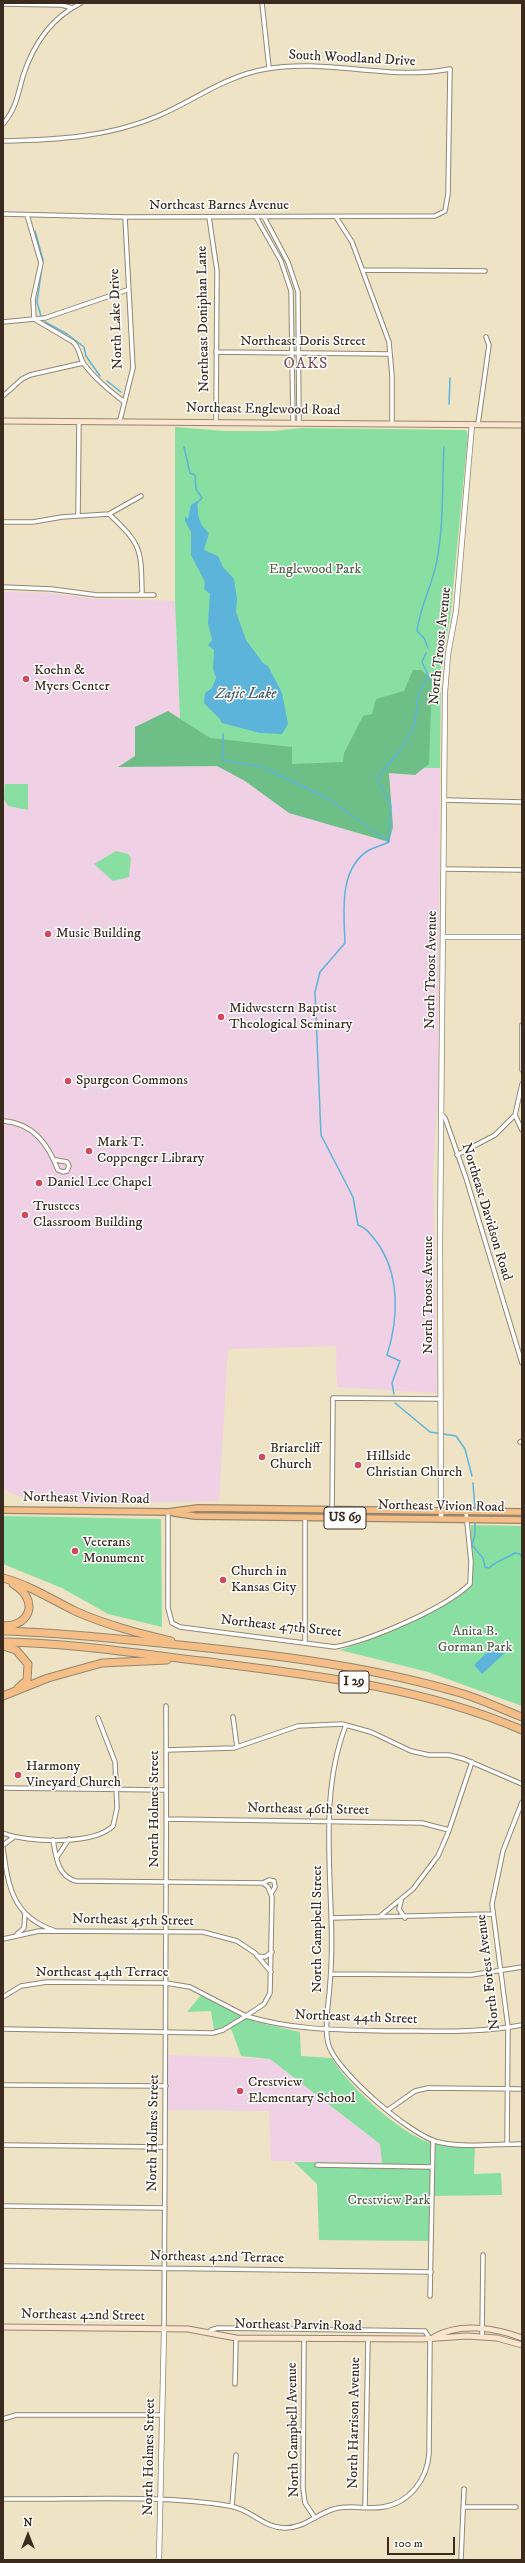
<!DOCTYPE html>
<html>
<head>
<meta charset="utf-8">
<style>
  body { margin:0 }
  #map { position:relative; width:525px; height:2563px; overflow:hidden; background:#eee3c5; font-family:"IM FELL DW Pica",serif }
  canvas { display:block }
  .frame { position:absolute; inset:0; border:4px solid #3b2a1e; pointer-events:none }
  .north { position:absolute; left:8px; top:2515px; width:40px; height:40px; -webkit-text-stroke:3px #fff; paint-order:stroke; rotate:0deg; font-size:11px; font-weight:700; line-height:16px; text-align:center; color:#3b2a1e }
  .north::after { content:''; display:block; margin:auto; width:14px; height:18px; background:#3b2a1e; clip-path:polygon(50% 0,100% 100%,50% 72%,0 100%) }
  .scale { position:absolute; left:387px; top:2537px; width:68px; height:18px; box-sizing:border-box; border:2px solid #3b2a1e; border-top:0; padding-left:5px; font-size:12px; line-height:14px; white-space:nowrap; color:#3b2a1e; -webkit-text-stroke:3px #fff; paint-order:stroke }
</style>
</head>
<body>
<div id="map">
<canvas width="525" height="2563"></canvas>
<div class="frame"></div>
<div class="north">N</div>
<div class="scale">100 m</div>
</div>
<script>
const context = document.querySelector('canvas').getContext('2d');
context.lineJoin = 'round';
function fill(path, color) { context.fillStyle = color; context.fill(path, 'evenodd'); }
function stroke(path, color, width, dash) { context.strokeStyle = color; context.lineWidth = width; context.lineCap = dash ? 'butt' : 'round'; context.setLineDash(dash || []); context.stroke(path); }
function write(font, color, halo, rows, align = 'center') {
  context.font = font + ' "IM FELL DW Pica",serif'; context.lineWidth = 3; context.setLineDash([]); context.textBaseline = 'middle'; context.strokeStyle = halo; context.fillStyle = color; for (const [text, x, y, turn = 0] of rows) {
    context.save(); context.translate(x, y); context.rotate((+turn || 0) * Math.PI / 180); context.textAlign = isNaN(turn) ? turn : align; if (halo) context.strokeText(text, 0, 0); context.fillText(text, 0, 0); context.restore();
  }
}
const built = new Path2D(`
  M3,592l46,1 51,6 75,2 7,165 258,2 -2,321 -5,83 4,221 -100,-6 -1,-41 -108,3 -9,152 -130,3 -59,-4 -27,-10z
  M168,2055l102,4 110,85 3,19 -112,-2 -2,-50 -102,-1z`);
const green = new Path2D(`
  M175,427l50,4h48l29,-3 164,2 2,5 -18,184 -9,48 -1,101 -258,-2 -7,-165z
  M5,784h23v26l-20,-4 -4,-7z
  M116,851l12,3 3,4 -2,19 -16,4 -19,-17z
  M3,1516l158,3 1,108 -54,-13 -46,-26 -59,-24z
  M471,1525l51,1v180l-94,-34 -88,-22 21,-7 78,-35v-3l16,-7 15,-14z
  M201,1995l55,27 44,10 1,24 31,2c14,26 68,75 96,84 15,5 31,4 47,5l-1,27 27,-1 1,22 -73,1v45l-110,-1 -2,-56 -23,-22 88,1 -2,-19 -110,-85 -29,-3 -9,-25 -4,-6 -14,5 -3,-19 -24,1z`);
const forest = new Path2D(`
  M413,670h8l11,9 -3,85 -14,11 -26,-2 4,54 -4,15 -100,-29 -44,-32 -28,-15 -99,1 17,-11v-29l33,-16 42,27 82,9v17l51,-2 1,-9 19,-37 9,-2 4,-15 28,-8z`);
const water = new Path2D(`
  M197,501c2,13 -1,20 12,32l-5,17 14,6 5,11 11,12 3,20 -1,13 10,28 17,23 5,3 14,27 6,31 -6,10 -22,-1 -38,-10 -3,-5 -15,-15 1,-10 7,-5 4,-10 -3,-9 1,-19 -6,-5 4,-5 -4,-17 2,-29 -6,-5 1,-7 -14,-27v-23l-6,-11v-5l3,3 3,-14z
  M497,1643l9,9 -24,22 -8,-9z`);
const stream = new Path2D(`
  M35,231l8,29 -6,42 4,14
  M45,322l22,12 17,13 2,9 14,20
  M107,381l14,11
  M449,404l1,-26
  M184,447l6,26 5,2 1,14 6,9 -5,5
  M428,648l-4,-10 -7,-7c3,-25 16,-47 20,-71 7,-38 5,-75 7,-113
  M223,734v26l39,7 67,32 60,43
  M394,1394l-2,-11 8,-22 -13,-6c12,-37 13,-82 -11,-114 -6,-7 -9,-13 -18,-16l-5,-28 -32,-62 -6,-143 5,-20 25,-29c-1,-30 -7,-74 24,-93 6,-3 14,-5 20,-8l2,-36 -14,-28c13,-15 27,-31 35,-48 9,-20 -1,-31 17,-53l-7,-15 4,-9
  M395,1403l35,29 26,4 9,13 7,27
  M473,1483l2,26
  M475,1522v12l-3,11 11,13 2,9 4,1c7,-7 18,-10 26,-15l5,1 2,4`);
const minor = new Path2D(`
  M262,3l7,65
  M3,4l59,1 10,3
  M3,124c13,-15 15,-30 20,-48 10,-31 28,-58 58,-73
  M3,141c53,-1 106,-4 155,-25 37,-16 67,-40 108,-47 61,-11 123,12 184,0l-2,125 -3,17 -10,5 -310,1 -122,-3
  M27,215l14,48 -8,36 1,20 11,-1 82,-28
  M209,217l8,54 -1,151
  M256,217l25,44 10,30 2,132
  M264,217l24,45 10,30 1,131
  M336,217l16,25 37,100 3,34v48
  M363,270l122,1
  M3,322l31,-3 39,23c7,6 6,15 11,22 11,15 25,26 39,37
  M216,352l174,2
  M3,396l19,-17 8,-4 53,-12
  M120,420l13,-52 -8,-151
  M478,424l11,-79 -3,-8
  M109,514c33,31 32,35 33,79l-2,1
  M78,516l1,-95
  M3,522h30l29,-5 47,-3 32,-18
  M3,587l48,2 46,6h57
  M444,800l78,2
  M444,869l78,1
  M522,1025v45
  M441,1114l4,4 21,60 56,185
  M515,1115l7,15
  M3,1121c30,2 45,23 55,49l5,2 4,-1 2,-5 -2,-4 -11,-2
  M457,1155l38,-20 20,-20 7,-31
  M520,1442l2,-1
  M168,1512v96l4,15 8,4 155,20c36,-7 109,-38 135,-63l1,-22 -5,-50
  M332,1518l1,-120 107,1
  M305,1643v-125
  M233,1717l4,30
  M346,1725c-23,58 -17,126 -15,188 1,23 1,47 -1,70 -1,19 -6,41 -2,60 6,27 82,92 110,99 23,6 59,2 84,2
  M166,1750l68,-2 64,-22 44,-2 29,8 40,19 18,4h20l15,4 58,25
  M3,1788l163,2
  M166,1819l256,4 27,7
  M3,1833c24,10 91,12 110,-7l4,-18 -2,-46 -17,-44
  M3,1845l11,-8
  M3,1848c5,37 9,68 50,82
  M57,1857l12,-18
  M263,1883l6,-3 5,1 1,6 -3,5
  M401,1901l-2,8 6,9
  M379,1917l34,-28 25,-33 10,-23 24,-71
  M331,1918l161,-4
  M17,1934l7,-6 1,-15
  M3,1939l36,-8 164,1 34,9 18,12 16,19
  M257,1956l8,1 7,-5
  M331,1974l140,1 51,-8
  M3,1997l18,-11 26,-4 119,1 24,4 56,29 18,-12 6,-11 2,-96 -4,-10 -5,-4 -187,-2c-19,-5 -20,-25 -23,-41
  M3,2029l210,4 10,-3 23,-14c50,15 97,14 148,15 43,0 86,2 128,-6
  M3,2085l163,1
  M388,2110l27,-19 13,-3 94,1
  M507,2144l1,-117 -16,-123 11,-53 19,-49
  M3,2145l160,2
  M317,2165l115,2
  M3,2206l162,2
  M3,2266l428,6
  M430,2296l3,-156
  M164,2330c1,-208 3,-416 2,-624
  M482,2337l1,-82
  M304,2339l-1,149 2,15 10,15
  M235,2384l1,-46
  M3,2419l13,-4h146
  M3,2499c75,1 153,-5 227,7 21,3 33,22 55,22 20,0 31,-14 49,-19 16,-5 33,1 49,-2 26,-4 44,-27 46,-53l1,-115 -5,-8 -207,-3 -7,2 -2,3
  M232,2506l4,-51
  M365,2507l3,-168
  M463,2507h53
  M461,2560l3,-71`);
const tertiary = new Path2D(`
  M444,937h78
  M441,1519l-1,-276 5,-551 3,-38 8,-43 16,-187
  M159,2560l5,-230`);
const secondary = new Path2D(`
  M3,421l519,4
  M3,2327l185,2 48,9 187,1 44,-3 30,2 25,7
  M434,2337c26,-15 62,-9 88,1`);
const primary = new Path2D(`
  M3,1510l165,2 30,-4 324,4
  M174,1513l21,3 327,4`);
const motorway = new Path2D(`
  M3,1578c26,7 48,21 72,33 31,14 63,22 96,30
  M3,1626c30,0 35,-28 10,-42
  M3,1631c52,1 104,7 157,12 99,10 201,21 297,49 22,6 44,17 65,25
  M3,1642c67,1 132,11 198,19 110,14 219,25 321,69
  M3,1646l13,4 12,14 -1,16 -9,8
  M3,1696l45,-18 54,-15 65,-3`);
const markers = [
  [26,679,4,"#d1495b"],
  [48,934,4,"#d1495b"],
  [221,1017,4,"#d1495b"],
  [68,1081,4,"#d1495b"],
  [89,1151,4,"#d1495b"],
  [39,1183,4,"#d1495b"],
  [25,1215,4,"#d1495b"],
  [262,1457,4,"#d1495b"],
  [358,1465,4,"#d1495b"],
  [75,1551,4,"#d1495b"],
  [223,1580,4,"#d1495b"],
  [18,1775,4,"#d1495b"],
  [240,2091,4,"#d1495b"]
];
const shields = [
  [345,1518,42],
  [354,1682,30]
];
const shieldNames = [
  ["US 69",345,1518],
  ["I 29",354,1682]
];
const streetNames = [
  ["South Woodland Drive",352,59,3],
  ["Northeast Barnes Avenue",219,206],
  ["North Lake Drive",117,319,-92],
  ["Northeast Doniphan Lane",204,319,-91],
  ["Northeast Doris Street",303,342],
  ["Northeast Englewood Road",263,410,1],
  ["North Troost Avenue",441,646,-84],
  ["North Troost Avenue",432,970,-89],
  ["Northeast Davidson Road",486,1212,73],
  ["North Troost Avenue",429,1295,-90],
  ["Northeast Vivion Road",86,1499,1],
  ["Northeast Vivion Road",441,1507,1],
  ["Northeast 47th Street",281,1627,6],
  ["North Holmes Street",155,1809,-90],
  ["Northeast 46th Street",308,1810,1],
  ["Northeast 45th Street",133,1921,1],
  ["North Campbell Street",318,1929,-90],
  ["North Forest Avenue",489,1972,-97],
  ["Northeast 44th Terrace",102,1973],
  ["Northeast 44th Street",356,2018,2],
  ["North Holmes Street",154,2133,-89],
  ["Northeast 42nd Terrace",217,2258,1],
  ["Northeast 42nd Street",83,2316,1],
  ["Northeast Parvin Road",298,2326,1],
  ["North Harrison Avenue",355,2423,-89],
  ["North Campbell Avenue",294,2430,-91],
  ["North Holmes Street",150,2457,-89]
];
const parkNames = [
  ["Englewood Park",315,570],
  ["Anita B.",475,1632],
  ["Gorman Park",475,1648],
  ["Crestview Park",389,2201]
];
const poiNames = [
  ["Koehn &",34,671],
  ["Myers Center",34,687],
  ["Music Building",56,934],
  ["Midwestern Baptist",229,1009],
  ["Theological Seminary",229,1025],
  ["Spurgeon Commons",76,1081],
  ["Mark T.",97,1143],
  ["Coppenger Library",97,1159],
  ["Daniel Lee Chapel",47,1183],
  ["Trustees",33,1207],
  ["Classroom Building",33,1223],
  ["Briarcliff",270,1449],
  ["Church",270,1465],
  ["Hillside",366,1457],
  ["Christian Church",366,1473],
  ["Veterans",83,1543],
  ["Monument",83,1559],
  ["Church in",231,1572],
  ["Kansas City",231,1588],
  ["Harmony",26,1767],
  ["Vineyard Church",26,1783],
  ["Crestview",248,2083],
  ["Elementary School",248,2099]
];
const waterNames = [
  ["Zajic Lake",246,695]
];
const quarterNames = [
  ["OAKS",306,365]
];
fill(built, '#f0d0e5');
fill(green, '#89dfa2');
fill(forest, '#6ebe88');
fill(water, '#5db4da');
stroke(stream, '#5db4da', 1.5);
stroke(minor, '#948672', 5.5);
stroke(tertiary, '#948672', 6);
stroke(secondary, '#948672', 7);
stroke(primary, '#948672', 8);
stroke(motorway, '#948672', 9);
stroke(minor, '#fff', 3.5);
stroke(tertiary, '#fff', 4.5);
stroke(secondary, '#fbe5cf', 5);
stroke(primary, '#f6be87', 5.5);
stroke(motorway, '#f6be87', 7);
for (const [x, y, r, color] of markers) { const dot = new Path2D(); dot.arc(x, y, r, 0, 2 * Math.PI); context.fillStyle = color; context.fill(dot); stroke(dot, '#fff', 1.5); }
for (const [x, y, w] of shields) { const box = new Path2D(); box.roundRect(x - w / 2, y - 11, w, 22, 3); context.fillStyle = '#fff'; context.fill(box); stroke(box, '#3b2a1e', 1); }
write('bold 13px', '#3b2a1e', null, shieldNames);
write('14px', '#3b2a1e', '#fff', streetNames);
write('14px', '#526046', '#fff', parkNames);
write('14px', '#3b2a1e', '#fff', poiNames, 'left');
write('italic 15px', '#496169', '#fff', waterNames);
context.letterSpacing = '1px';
write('16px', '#785357', '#fff', quarterNames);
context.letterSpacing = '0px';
</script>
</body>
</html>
